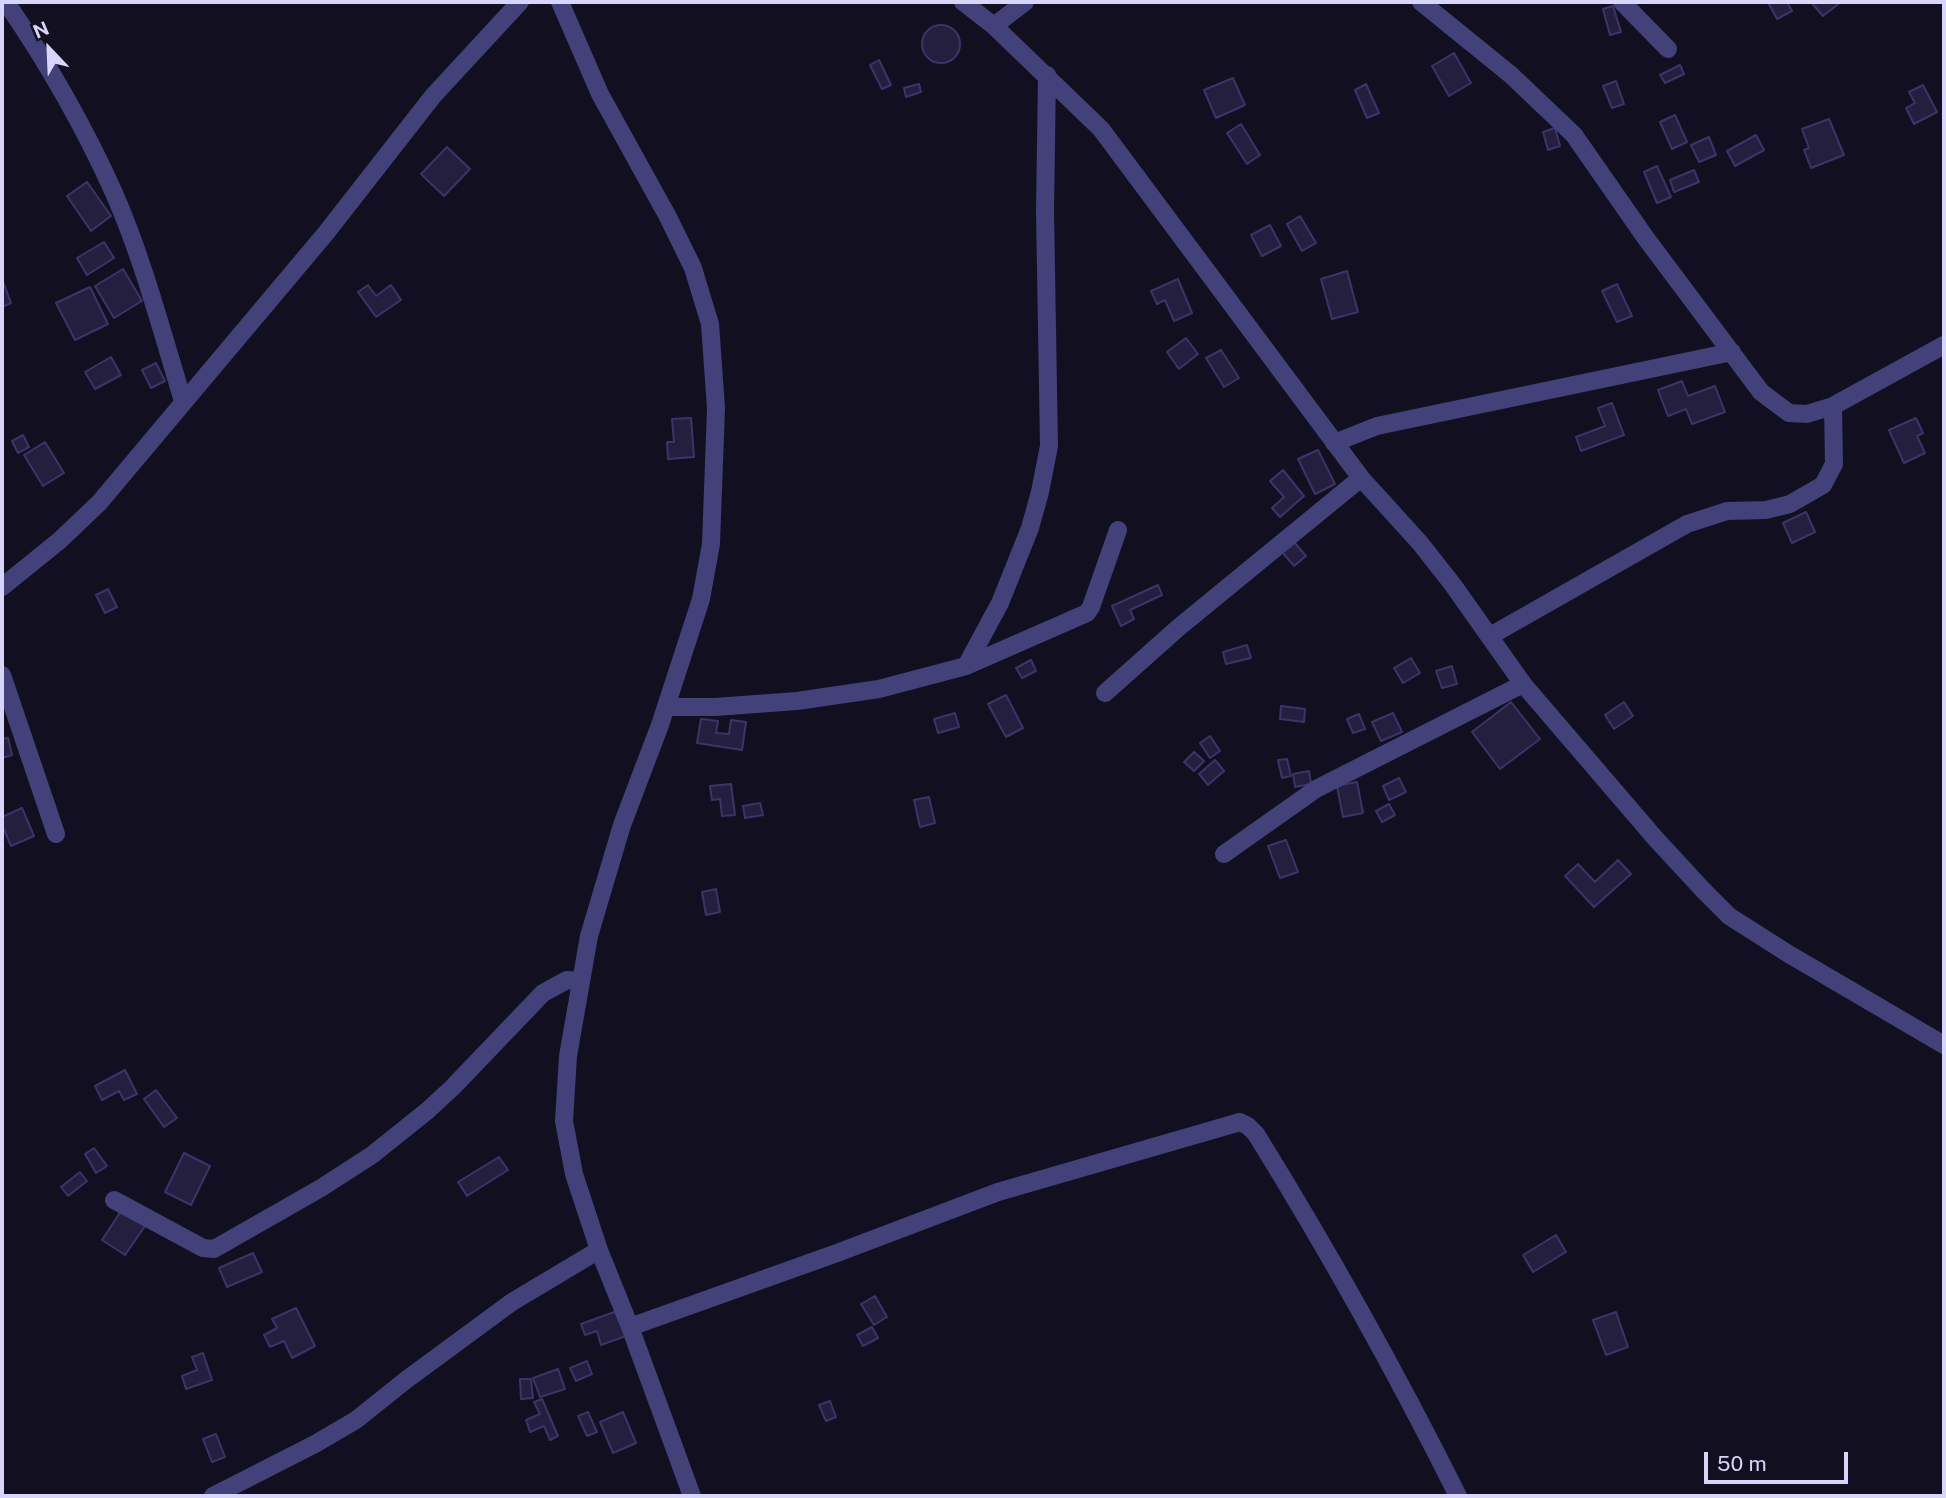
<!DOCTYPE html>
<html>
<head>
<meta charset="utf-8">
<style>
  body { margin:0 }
  #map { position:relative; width:1946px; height:1498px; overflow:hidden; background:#121020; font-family:"Public Sans",sans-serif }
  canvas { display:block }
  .frame { position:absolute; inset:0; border:4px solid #d8d5fa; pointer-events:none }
  .north { position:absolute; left:14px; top:14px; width:70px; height:70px; -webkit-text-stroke:5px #121020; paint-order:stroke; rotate:337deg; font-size:19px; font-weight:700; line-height:28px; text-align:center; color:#d8d5fa }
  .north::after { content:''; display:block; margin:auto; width:24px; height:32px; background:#d8d5fa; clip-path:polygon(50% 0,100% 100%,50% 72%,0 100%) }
  .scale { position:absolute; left:1704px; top:1452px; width:144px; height:32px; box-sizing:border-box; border:4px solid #d8d5fa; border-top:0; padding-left:9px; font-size:21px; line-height:24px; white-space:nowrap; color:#d8d5fa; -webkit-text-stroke:5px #121020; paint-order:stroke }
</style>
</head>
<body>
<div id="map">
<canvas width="1946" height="1498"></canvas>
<div class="frame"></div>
<div class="north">N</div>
<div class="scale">50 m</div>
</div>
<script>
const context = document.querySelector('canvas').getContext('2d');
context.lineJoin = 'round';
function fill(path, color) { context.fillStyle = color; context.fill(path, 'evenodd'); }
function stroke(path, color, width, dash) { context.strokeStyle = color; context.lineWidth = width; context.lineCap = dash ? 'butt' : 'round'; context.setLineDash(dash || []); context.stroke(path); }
const building = new Path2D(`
  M1768,2h19l5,9 -15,8z
  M1811,2h30l-18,14z
  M1613,6l8,26 -11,3 -7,-26z
  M922 44a19 19 0 1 1 38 0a19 19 0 1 1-38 0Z
  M1454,53l17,30 -22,13 -17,-30z
  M879,60l12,25 -9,4 -12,-24z
  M1680,65l4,9 -19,9 -5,-8z
  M1233,78l12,27 -29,13 -12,-28z
  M1616,81l8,23 -12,4 -9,-22z
  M919,84l2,8 -15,5 -2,-9z
  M1366,84l13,29 -12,5 -12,-28z
  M1923,85l14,27 -23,12 -8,-16 9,-5 -6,-11z
  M1675,115l12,27 -15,7 -12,-27z
  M1829,119l15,36 -33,13 -7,-18 5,-2 -7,-19z
  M1241,124l19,31 -13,9 -20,-31z
  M1555,128l5,18 -12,4 -5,-18z
  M1756,135l8,15 -29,16 -8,-15z
  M1709,137l7,18 -17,7 -8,-17z
  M447,147l23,22 -26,27 -23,-22z
  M1657,166l14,31 -14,6 -13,-31z
  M1694,170l5,12 -25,10 -4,-12z
  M87,182l24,34 -20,15 -24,-35z
  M1300,216l16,27 -14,8 -15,-27z
  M1270,225l11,21 -19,10 -11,-21z
  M104,242l10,16 -27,17 -10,-17z
  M123,269l19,32 -28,17 -19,-32z
  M1347,271l11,41 -26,7 -11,-40z
  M2,279l9,24 -9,4z
  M1178,279l14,34 -18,8 -9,-21 -8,4 -6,-13z
  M1617,284l15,32 -15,6 -15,-31z
  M368,285l8,11 15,-11 10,15 -25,17 -18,-25z
  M90,287l18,37 -33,16 -19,-37z
  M1186,338l12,16 -19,15 -12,-17z
  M1221,350l18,28 -15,9 -18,-29z
  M111,357l10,18 -26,14 -10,-17z
  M156,363l9,18 -14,7 -9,-18z
  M1682,381l6,15 27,-10 10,26 -33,12 -6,-15 -18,7 -10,-26z
  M1612,403l12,32 -43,16 -5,-14 29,-11 -7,-18z
  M691,418l3,39 -26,2 -1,-17h7l-2,-23z
  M1916,418l7,15 -6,3 8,17 -21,10 -15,-33z
  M23,435l6,12 -11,6 -6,-12z
  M45,442l19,31 -21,13 -19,-31z
  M1318,450l17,34 -20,10 -17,-35z
  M1283,470l21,26 -24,21 -8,-9 12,-11 -14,-16z
  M1806,512l9,20 -23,11 -9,-20z
  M1294,542l12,14 -12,10 -12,-14z
  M1158,585l4,10 -32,15 4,9 -13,7 -9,-20z
  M108,589l9,18 -12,6 -9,-18z
  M1247,645l4,13 -25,6 -3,-12z
  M1411,658l9,15 -17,10 -9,-15z
  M1031,660l5,11 -14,7 -6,-10z
  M1452,666l5,18 -15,4 -6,-17z
  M1006,695l17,33 -17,9 -18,-33z
  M1511,702l29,37 -40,30 -28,-37z
  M1624,702l9,14 -19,13 -9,-14z
  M1281,706l24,3 -1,13 -24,-3z
  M955,713l4,14 -21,6 -4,-14z
  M1393,713l9,19 -21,9 -9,-19z
  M1359,714l6,15 -12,4 -6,-14z
  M701,719l17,2 -2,12 13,1 2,-14 15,2 -4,28 -45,-7z
  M1210,736l10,15 -10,7 -10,-15z
  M8,738l4,17 -10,3v-19z
  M1194,752l10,9 -10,10 -10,-9z
  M1287,759l4,17 -9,2 -4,-18z
  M1215,760l9,11 -16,14 -9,-11z
  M1309,771l2,13 -16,3 -2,-13z
  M1399,778l7,14 -17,8 -6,-14z
  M1357,782l6,31 -20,4 -6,-31z
  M731,784l4,31 -13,1 -2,-17 -8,1 -2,-14z
  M929,797l6,26 -15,4 -6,-27z
  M760,803l3,12 -18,3 -2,-12z
  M1389,804l6,11 -13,7 -6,-11z
  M22,808l12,28 -23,10 -9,-21v-8z
  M1286,840l12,32 -18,6 -12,-32z
  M1618,860l13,14 -37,33 -29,-31 13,-12 17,18z
  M716,889l4,23 -14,3 -4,-23z
  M125,1070l12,24 -13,6 -5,-9 -17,9 -7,-14z
  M156,1090l21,28 -13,9 -20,-28z
  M94,1148l13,18 -11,7 -11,-19z
  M184,1153l26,13 -19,39 -26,-13z
  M499,1157l9,13 -41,26 -9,-14z
  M80,1172l7,9 -19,15 -7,-9z
  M121,1211l24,15 -20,29 -23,-15z
  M1556,1235l10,17 -33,20 -10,-17z
  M253,1253l9,19 -35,15 -8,-19z
  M875,1296l12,21 -13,8 -13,-21z
  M296,1308l19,38 -23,12 -8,-17 -14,6 -6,-12 13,-7 -5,-9z
  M617,1311l9,25 -25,9 -4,-14 -12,4 -4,-11z
  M1616,1312l12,35 -22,8 -13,-35z
  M872,1327l6,11 -15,8 -6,-11z
  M203,1353l9,27 -26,9 -4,-13 15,-6 -5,-13z
  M587,1361l5,13 -16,7 -6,-13z
  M558,1369l7,20 -25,8 -7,-19z
  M520,1379h11l2,19 -12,1z
  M542,1399l16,37 -8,4 -6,-14 -14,6 -4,-12 14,-6 -6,-12z
  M830,1401l6,16 -10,4 -7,-16z
  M588,1412l9,20 -10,4 -9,-20z
  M623,1412l13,31 -23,10 -13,-31z
  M216,1434l9,23 -13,5 -9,-23z`);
const street = new Path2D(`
  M6,2c41,60 78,124 108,191 29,66 48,139 69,208
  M560,2l40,92 68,123 25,51 17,56 6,84 -5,136 -10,55 -41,126 -38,100 -33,111 -21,120 -4,65 10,53 25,76 31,77 62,169
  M963,2l31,24 107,103 260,349 59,65 33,42 70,99 132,154 49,53 25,25 58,37 157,92
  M1421,2l90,73 63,60 71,102 116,155 28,21 18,1 26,-8 111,-61
  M1622,2l46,47
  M994,26l31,-24
  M1334,443l43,-17 355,-74
  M2,587l57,-46 40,-38 227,-270 107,-137 87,-94
  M1490,636l197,-112 40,-13 39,-1 24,-6 33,-19 11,-21 -1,-58
  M966,666l34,-63 30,-75 10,-36 9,-46 -4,-235 2,-136
  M2,675l54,159
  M1105,693l73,-65 183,-150
  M666,707h49l82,-6 82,-12 87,-23 121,-53 4,-6 27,-77
  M1224,854l92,-65 207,-105
  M114,1200l89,48 11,1 107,-61 51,-33 55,-44 25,-23 91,-95 24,-13 13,1
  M630,1327l207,-74 161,-61 242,-70 8,4 8,8c73,118 140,238 202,362
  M213,1496l102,-52 41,-24 50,-40 106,-78 87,-52`);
fill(building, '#241e3f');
stroke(building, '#3d3368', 2);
stroke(street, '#424179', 18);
</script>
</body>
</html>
